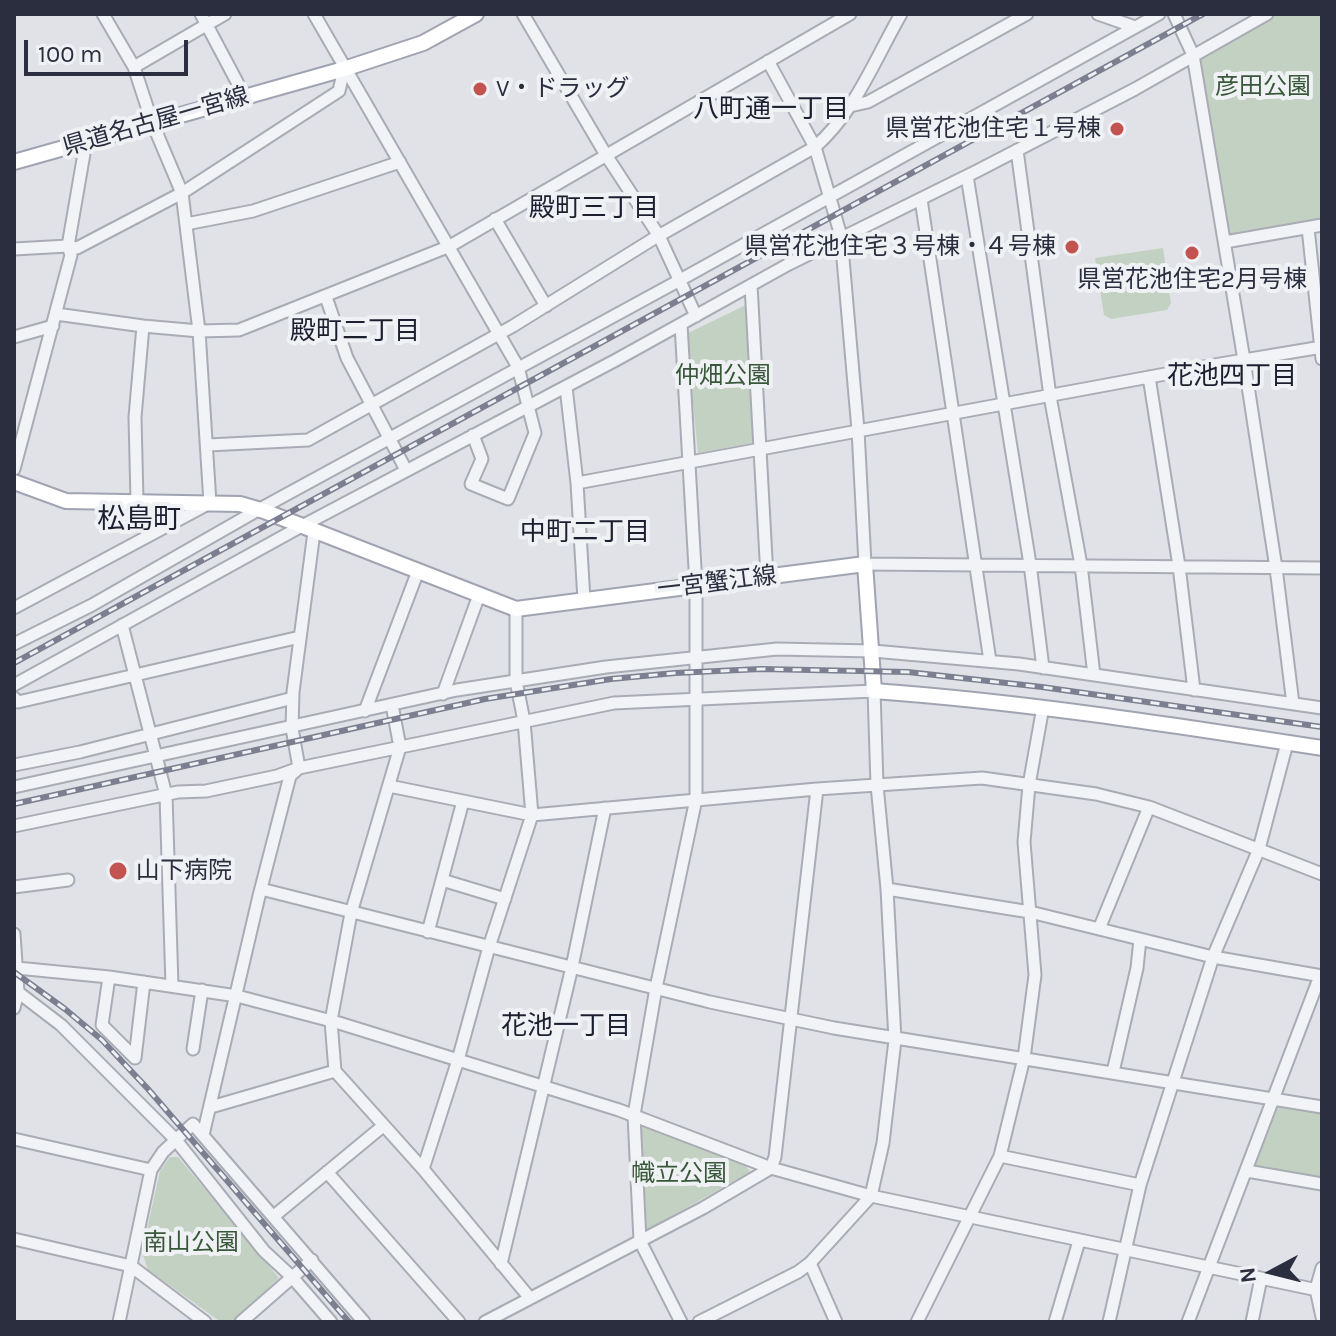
<!DOCTYPE html>
<html>
<head>
<meta charset="utf-8">
<style>
  body { margin:0 }
  #map { position:relative; width:1336px; height:1336px; overflow:hidden; background:#e0e2e8; font-family:Karla,sans-serif }
  canvas { display:block }
  .frame { position:absolute; inset:0; border:16px solid #2a2e3e; pointer-events:none }
  .north { position:absolute; left:1232px; top:1232px; width:80px; height:80px; -webkit-text-stroke:6px #eff1f5; paint-order:stroke; rotate:263deg; font-size:22px; font-weight:700; line-height:32px; text-align:center; color:#2a2e3e }
  .north::after { content:''; display:block; margin:auto; width:28px; height:36px; background:#2a2e3e; clip-path:polygon(50% 0,100% 100%,50% 72%,0 100%) }
  .scale { position:absolute; left:24px; top:40px; width:164px; height:36px; box-sizing:border-box; border:4px solid #2a2e3e; border-top:0; padding-left:10px; font-size:24px; line-height:28px; white-space:nowrap; color:#2a2e3e; -webkit-text-stroke:6px #eff1f5; paint-order:stroke }
</style>
</head>
<body>
<div id="map">
<canvas width="1336" height="1336"></canvas>
<div class="frame"></div>
<div class="north">N</div>
<div class="scale">100 m</div>
</div>
<script>
const context = document.querySelector('canvas').getContext('2d');
context.lineJoin = 'round';
function fill(path, color) { context.fillStyle = color; context.fill(path, 'evenodd'); }
function stroke(path, color, width, dash) { context.strokeStyle = color; context.lineWidth = width; context.lineCap = dash ? 'butt' : 'round'; context.setLineDash(dash || []); context.stroke(path); }
function write(font, color, halo, rows, align = 'center') {
  context.font = font + ' Karla,"Noto Sans JP",sans-serif'; context.lineWidth = 8; context.setLineDash([]); context.textBaseline = 'middle'; context.strokeStyle = halo; context.fillStyle = color; for (const [text, x, y, turn = 0] of rows) {
    context.save(); context.translate(x, y); context.rotate((+turn || 0) * Math.PI / 180); context.textAlign = isNaN(turn) ? turn : align; if (halo) context.strokeText(text, 0, 0); context.fillText(text, 0, 0); context.restore();
  }
}
const green = new Path2D(`
  M1273,14h49v209l-96,18 -29,-182z
  M1163,248l8,55 -4,7 -56,9 -7,-4 -9,-57z
  M752,302l5,140 -59,11 -12,-119z
  M1276,1105l46,7v66l-67,-12z
  M641,1124l104,40 5,8 -105,59z
  M170,1157h8l101,121 -46,44h-12l-73,-52 -6,-18 18,-81z`);
const minor = new Path2D(`
  M201,14l44,83
  M314,14l204,353 17,66 -27,66 -37,-15 11,-25 -9,-24
  M523,14l83,141 53,81 37,80
  M1098,14l37,13
  M1174,14l19,41 51,305 32,208 17,136
  M768,61l47,86 26,89 17,194 7,134 457,4
  M134,67l91,-53
  M850,106l18,-4 159,-88
  M1017,150l33,246 31,169 13,110
  M967,176l63,388 13,104
  M921,199l69,462
  M495,219l51,87
  M186,224l67,-13 147,-49
  M1308,228l14,131
  M1225,242l97,-17
  M14,249l54,-3 9,2 105,-55 157,-102 5,-22
  M751,285l16,292
  M326,297l21,61 59,112
  M56,314l87,12 56,5 40,-1 211,-84 400,-232
  M14,337l39,-11
  M1149,377l30,189 15,124
  M566,387l11,96 7,117
  M208,445l100,-5 205,-114 140,-87 162,-92c40,-35 60,-88 86,-133
  M14,469l57,-214 -3,-9 18,-104
  M577,483l637,-118 108,-18
  M137,501l-2,-84 8,-91
  M14,608l196,-105 -11,-172 -17,-138 -30,-71 -18,-55 -31,-53
  M122,625l44,170 6,191
  M14,644l78,-39 166,-95 422,-230 479,-266
  M14,685l286,-158 316,-167 173,-96 190,-94 156,-81 132,-75
  M443,694l36,-99
  M14,698l4,4 282,-65
  M392,705l8,42 -49,166 -20,108 4,50 88,98 106,128
  M365,711l53,-140
  M14,765l66,-13 213,-54
  M389,786l143,29 285,-26 165,-11 114,16 53,13 173,67
  M14,787l443,-97 149,-23 171,-18 96,2 146,13 303,44
  M14,826l164,-34 28,-1 71,-15 22,-8 315,-65 260,-12 3,94 10,104 8,151 -12,103 -12,53 -61,67 -12,9 -99,50
  M442,880l63,19
  M14,887l54,-7
  M261,889l449,113 124,26 488,79
  M887,889l143,23 183,45 109,19
  M1099,929l50,-122
  M428,932l35,-131
  M14,934l4,58 -4,16
  M17,968l92,9 128,19 102,27 280,87 152,58 100,28 451,95
  M109,977l-7,48 33,33 9,-76
  M14,989l47,36 114,114 89,112 28,26 39,45
  M193,1049l9,-59
  M1113,1072l24,-104 3,-29
  M211,1107l124,-36
  M203,1135l56,-239 31,-120 9,-8 -7,-40 1,-36 21,-160
  M14,1139l137,31
  M1000,1156l140,29
  M423,1169l35,-109 31,-113 43,-132 -8,-94 -8,-40v-72
  M1247,1171l75,13
  M327,1172l132,150
  M274,1216l109,-90
  M14,1239l117,27 74,56
  M810,1263l26,59
  M501,1264l71,-297 33,-159
  M1322,1268l-6,21 6,28
  M119,1322l32,-152 12,-18 30,-28 171,198
  M241,1322l71,-62
  M485,1322l218,-114 68,-40 4,-11 42,-368
  M681,1322l-41,-81 -6,-126 22,-127 40,-189v-213l-15,-262
  M917,1322l83,-166 24,-98 11,-83 -11,-133 5,-57 14,-78
  M1055,1322l24,-81
  M1109,1322l31,-137 73,-228 46,-108 28,-106
  M1188,1322l132,-346
  M1252,1322l9,-44`);
const major = new Path2D(`
  M14,162l330,-93 79,-26 53,-29
  M14,482l52,19 174,3 24,7 252,98 349,-45 9,127c151,11 299,34 448,57`);
const rail = new Path2D(`
  M14,663l1189,-649
  M14,804l471,-105 126,-20 64,-6 86,-4 147,3 134,15 280,40
  M14,972l51,37 37,31 46,49 201,233`);
const markers = [
  [480,89,8,"#c25350"],
  [1117,129,8,"#c25350"],
  [1072,247,8,"#c25350"],
  [1192,253,8,"#c25350"],
  [118,871,10,"#c25350"]
];
const parkNames = [
  ["彦田公園",1263,87],
  ["仲畑公園",723,376],
  ["幟立公園",679,1174],
  ["南山公園",191,1243]
];
const poiNames = [
  ["V・ドラッグ",496,89],
  ["県営花池住宅１号棟",1101,129,"right"],
  ["県営花池住宅３号棟・４号棟",1056,247,"right"],
  ["県営花池住宅2月号棟",1192,280,"center"],
  ["山下病院",136,871]
];
const streetNames = [
  ["県道名古屋一宮線",156,122,-16],
  ["一宮蟹江線",717,583,-7]
];
const neighbourhoodNames = [
  ["八町通一丁目",771,110],
  ["殿町三丁目",594,209],
  ["殿町二丁目",355,332],
  ["花池四丁目",1232,377],
  ["中町二丁目",585,533],
  ["花池一丁目",566,1027]
];
const quarterNames = [
  ["松島町",139,520]
];
fill(green, '#c3d1c2');
stroke(minor, '#a9acb5', 15);
stroke(major, '#a0a4b2', 18);
stroke(minor, '#f2f3f6', 11);
stroke(major, '#fff', 14);
stroke(rail, '#7b7f90', 6);
stroke(rail, '#eff1f5', 3, [9]);
for (const [x, y, r, color] of markers) { const dot = new Path2D(); dot.arc(x, y, r, 0, 2 * Math.PI); context.fillStyle = color; context.fill(dot); stroke(dot, '#eff1f5', 3); }
write('24px', '#395839', '#eff1f5', parkNames);
write('24px', '#2a2e3e', '#eff1f5', poiNames, 'left');
write('24px', '#2a2e3e', '#eff1f5', streetNames);
write('26px', '#1c1f2f', '#eff1f5', neighbourhoodNames);
write('28px', '#1c1f2f', '#eff1f5', quarterNames);
</script>
</body>
</html>
